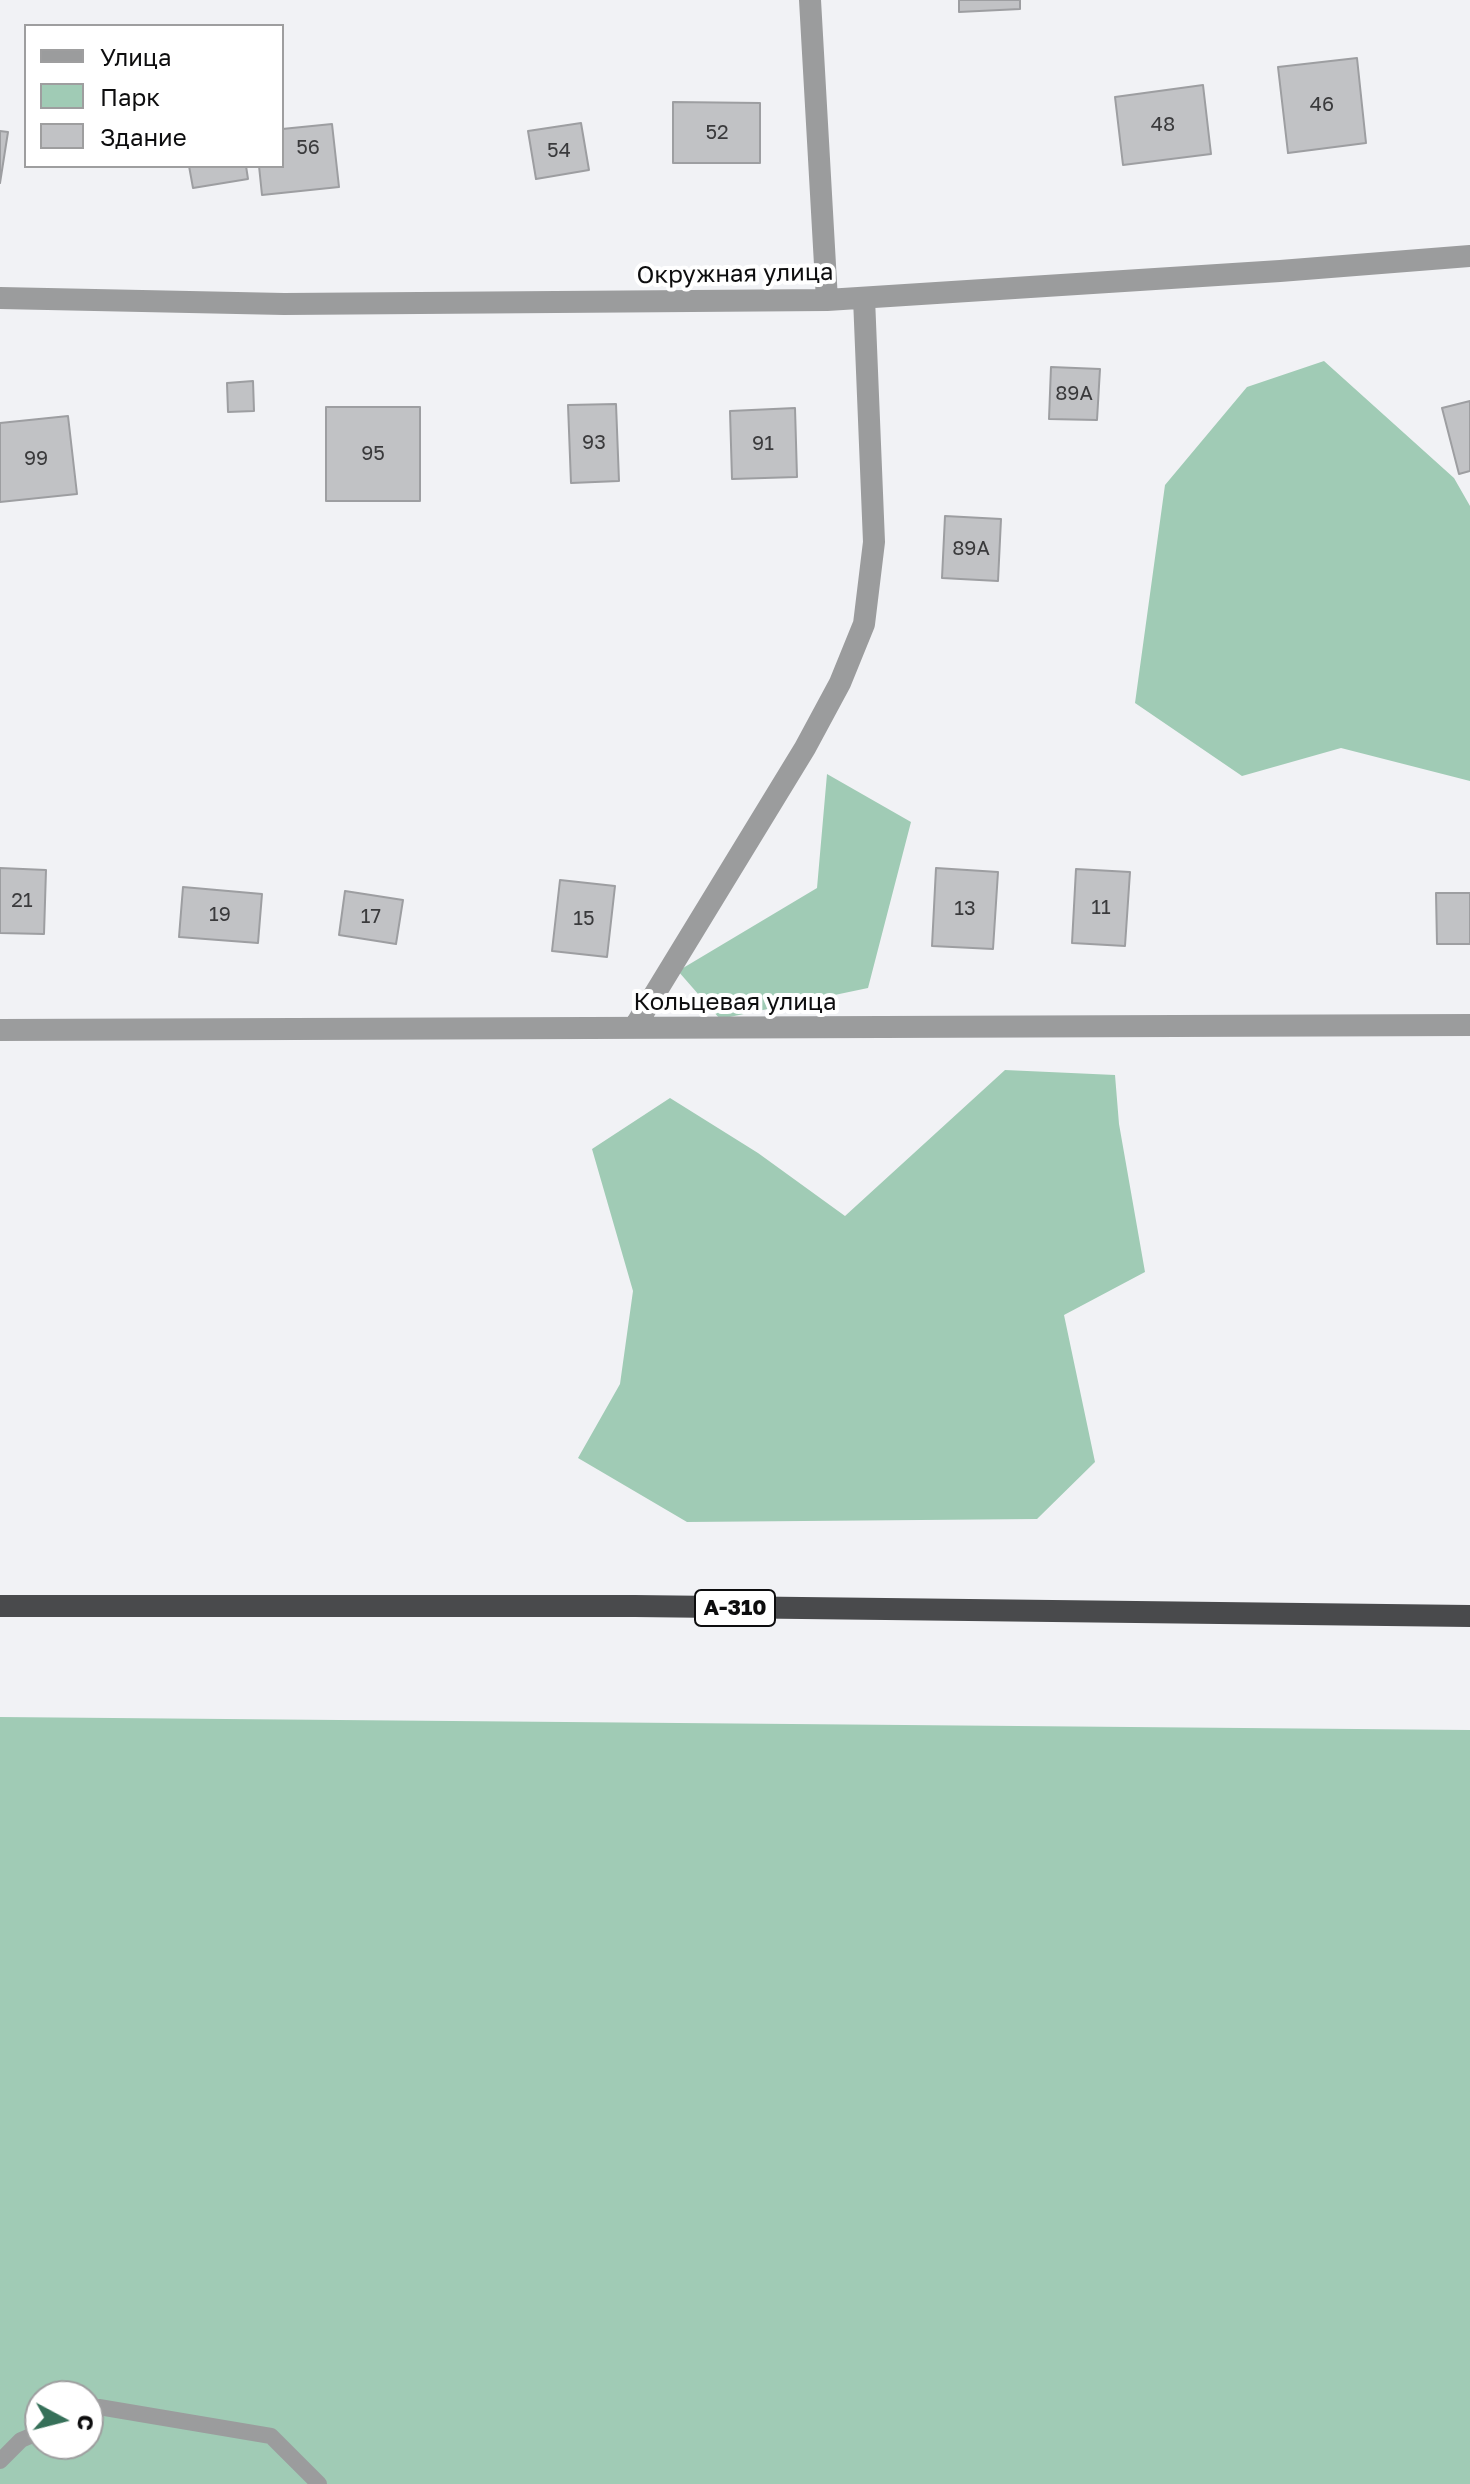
<!DOCTYPE html>
<html>
<head>
<meta charset="utf-8">
<style>
  body { margin:0 }
  #map { position:relative; width:1470px; height:2484px; overflow:hidden; background:#f1f2f5; font-family:"Golos Text",sans-serif }
  canvas { display:block }
  .legend { position:absolute; left:24px; top:24px; width:260px; height:144px; box-sizing:border-box; background:#fff; border:2px solid #9e9e9f; margin:0; padding:10px 14px; list-style:none; font-size:24px; color:#0d0d0e }
  .legend li { display:flex; align-items:center; gap:16px; height:40px }
  .legend b { width:40px; border:2px solid #9e9e9f }
  .north { position:absolute; left:24px; top:2380px; width:80px; height:80px; box-sizing:border-box; background:#fff; border:2px solid #9e9e9f; border-radius:50%; rotate:97deg; font-size:22px; font-weight:700; line-height:32px; text-align:center; color:#0d0d0e }
  .north::after { content:''; display:block; margin:auto; width:28px; height:36px; background:#367059; clip-path:polygon(50% 0,100% 100%,50% 72%,0 100%) }
</style>
</head>
<body>
<div id="map">
<canvas width="1470" height="2484"></canvas>
<ul class="legend">
<li><b style="height:10px;background:#9b9c9d"></b>Улица</li>
<li><b style="height:22px;background:#a0cbb5"></b>Парк</li>
<li><b style="height:22px;background:#c1c2c5"></b>Здание</li>
</ul>
<div class="north">С</div>
</div>
<script>
const context = document.querySelector('canvas').getContext('2d');
context.lineJoin = 'round';
function fill(path, color) { context.fillStyle = color; context.fill(path, 'evenodd'); }
function stroke(path, color, width, dash) { context.strokeStyle = color; context.lineWidth = width; context.lineCap = dash ? 'butt' : 'round'; context.setLineDash(dash || []); context.stroke(path); }
function write(font, color, halo, rows, align = 'center') {
  context.font = font + ' "Golos Text",sans-serif'; context.lineWidth = 8; context.setLineDash([]); context.textBaseline = 'middle'; context.strokeStyle = halo; context.fillStyle = color; for (const [text, x, y, turn = 0] of rows) {
    context.save(); context.translate(x, y); context.rotate((+turn || 0) * Math.PI / 180); context.textAlign = isNaN(turn) ? turn : align; if (halo) context.strokeText(text, 0, 0); context.fillText(text, 0, 0); context.restore();
  }
}
const green = new Path2D(`
  M1324,361l130,117 16,28v275l-129,-33 -99,28 -107,-73 30,-218 82,-98z
  M827,774l84,48 -43,166 -148,31 -42,-48 139,-83z
  M1005,1070l110,5 4,49 26,148 -81,43 31,147 -58,57 -350,3 -109,-64 42,-74 13,-93 -41,-142 78,-51 88,55 87,63z
  M0,1717l1470,13v754h-1470zM40,2396h48v48h-48z`);
const building = new Path2D(`
  M959,0h61v9l-61,3z
  M1357,58l9,85 -78,10 -10,-86z
  M1203,85l8,69 -88,11 -8,-68z
  M673,102l87,1v60h-87z
  M581,123l8,47 -53,9 -8,-48z
  M332,124l7,63 -77,8 -3,-29h23v-37z
  M0,131l8,1 -8,51z
  M189,166h57l2,13 -55,9z
  M1051,367l49,2 -3,51 -48,-1z
  M253,381l1,30 -26,1 -1,-29z
  M1470,401v70l-11,3 -17,-66z
  M616,404l3,77 -48,2 -3,-78z
  M326,407h94v94h-94z
  M795,408l2,69 -65,2 -2,-68z
  M68,416l9,78 -77,8v-79z
  M945,516l56,3 -3,62 -56,-3z
  M0,868l46,2 -2,64 -44,-1z
  M936,868l62,4 -5,77 -61,-3z
  M1076,869l54,3 -5,74 -53,-3z
  M560,880l55,6 -8,71 -55,-6z
  M183,887l79,7 -4,49 -79,-6z
  M345,891l58,9 -7,44 -57,-9z
  M1436,893h34v51h-33z`);
const service = new Path2D(`
  M88,2412l11,-5 172,29 48,48
  M0,2461l21,-21 19,-8`);
const minor = new Path2D(`
  M810,0l17,300
  M0,298l284,6 543,-4 453,-29 190,-15
  M634,1028l171,-280 35,-65 24,-59 10,-82 -10,-244
  M0,1030l1470,-5`);
const trunk = new Path2D(`
  M0,1606h635l835,10`);
const numberNames = [
  ["46",1322,105],
  ["48",1163,125],
  ["52",717,133],
  ["56",308,148],
  ["54",559,151],
  ["89А",1074,394],
  ["93",594,443],
  ["91",763,444],
  ["95",373,454],
  ["99",36,459],
  ["89А",971,549],
  ["21",22,901],
  ["11",1101,908],
  ["13",965,909],
  ["19",220,915],
  ["17",371,917],
  ["15",584,919]
];
const shields = [
  [735,1608,80]
];
const shieldNames = [
  ["А-310",735,1608]
];
const streetNames = [
  ["Окружная улица",735,274,-1],
  ["Кольцевая улица",735,1002]
];
fill(green, '#a0cbb5');
fill(building, '#c1c2c5');
stroke(building, '#9d9ea1', 2);
stroke(service, '#9b9c9d', 16);
stroke(minor, '#9b9c9d', 22);
stroke(trunk, '#494a4c', 22);
write('20px', '#3a3a3c', null, numberNames);
for (const [x, y, w] of shields) { const box = new Path2D(); box.roundRect(x - w / 2, y - 18, w, 36, 6); context.fillStyle = '#fff'; context.fill(box); stroke(box, '#0d0d0e', 2); }
write('bold 22px', '#0d0d0e', null, shieldNames);
write('24px', '#0d0d0e', '#fff', streetNames);
</script>
</body>
</html>
